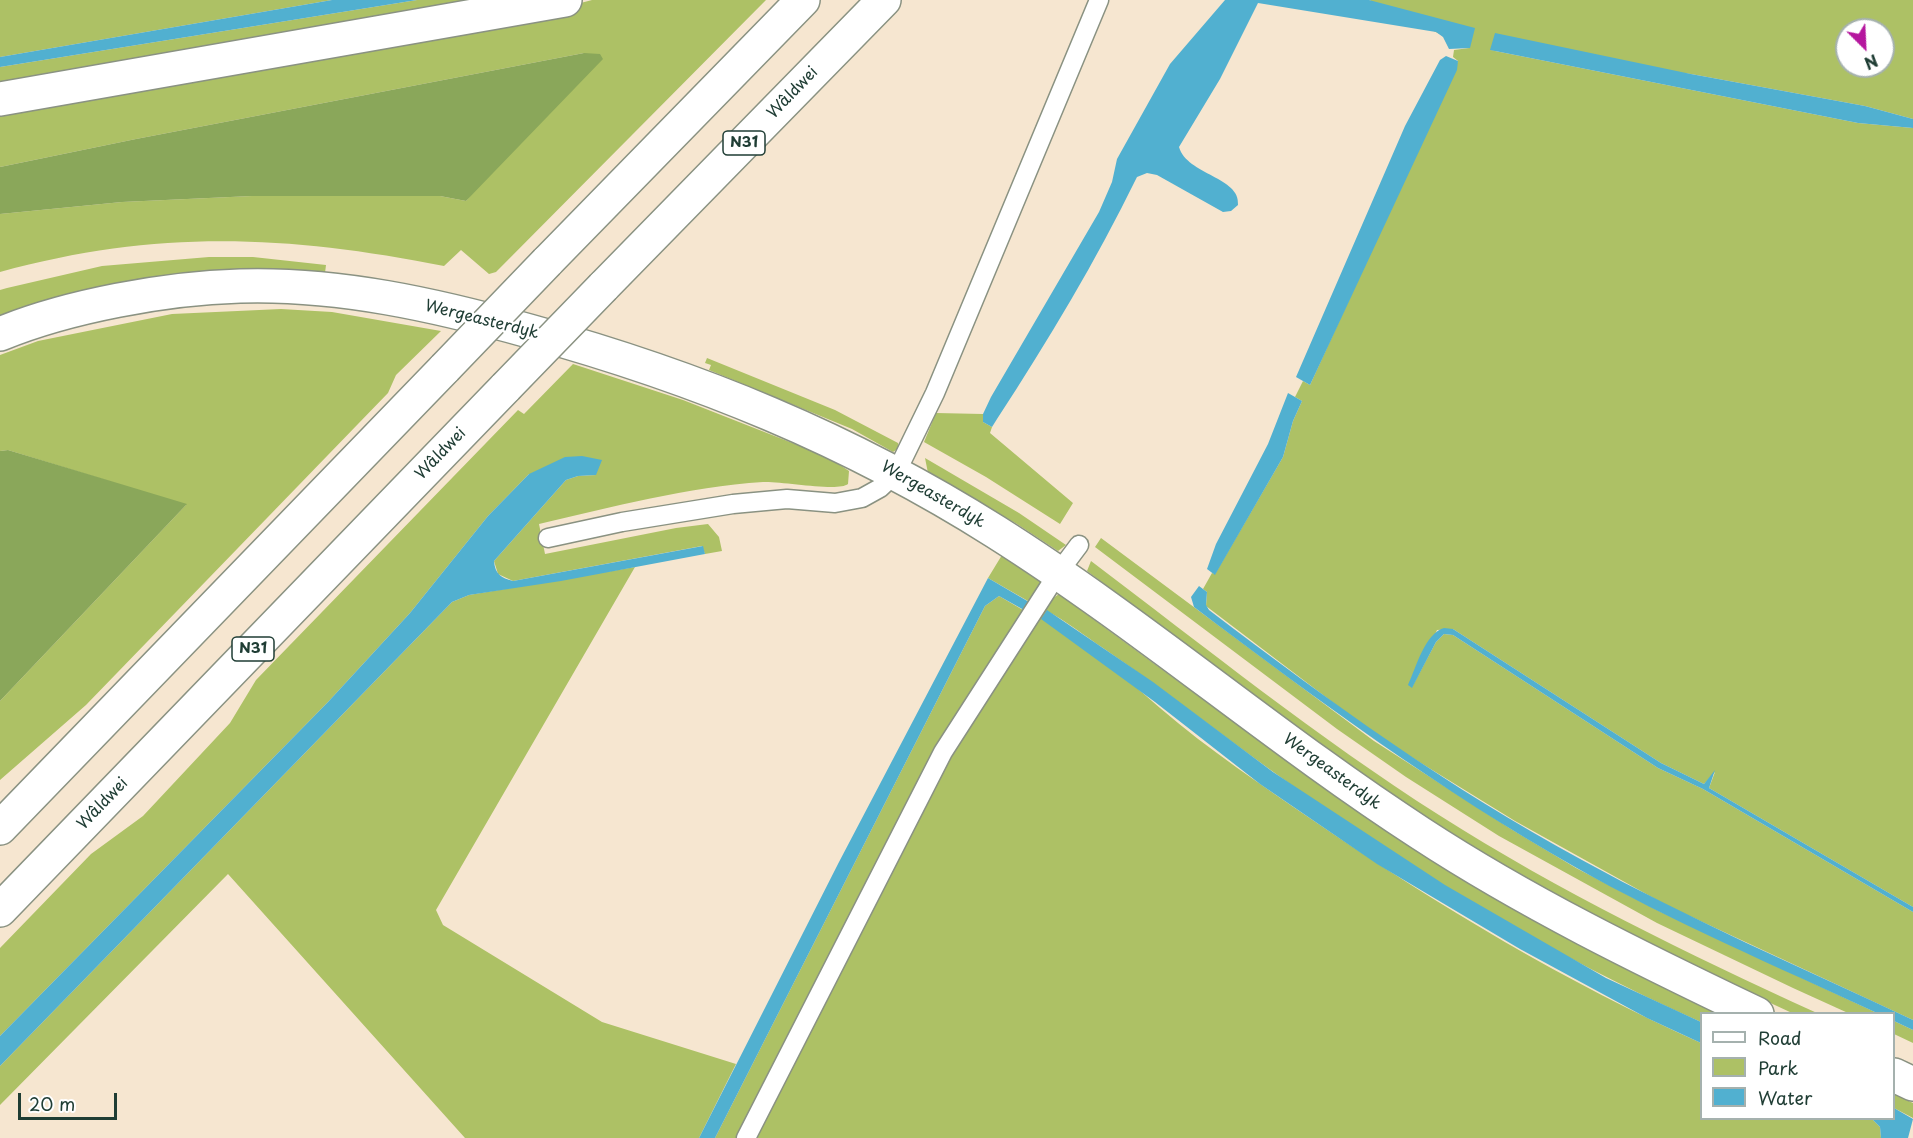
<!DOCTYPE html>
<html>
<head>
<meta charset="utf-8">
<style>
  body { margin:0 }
  #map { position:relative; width:1913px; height:1138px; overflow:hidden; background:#f6e6d0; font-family:"Playpen Sans",sans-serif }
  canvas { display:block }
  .legend { position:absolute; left:1700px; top:1012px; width:195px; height:108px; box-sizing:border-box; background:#fff; border:2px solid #a5b1ae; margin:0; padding:8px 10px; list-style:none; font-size:18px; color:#1f3d34 }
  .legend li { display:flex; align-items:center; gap:12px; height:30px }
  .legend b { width:30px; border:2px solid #a5b1ae }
  .north { position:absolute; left:1835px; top:18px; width:60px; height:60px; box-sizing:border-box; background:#fff; border:2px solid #a5b1ae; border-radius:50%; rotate:156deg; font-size:16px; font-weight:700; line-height:24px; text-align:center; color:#1f3d34 }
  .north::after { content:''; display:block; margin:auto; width:21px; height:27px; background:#b5179e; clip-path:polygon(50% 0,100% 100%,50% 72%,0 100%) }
  .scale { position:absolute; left:18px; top:1093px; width:99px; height:27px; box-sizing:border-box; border:3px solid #1f3d34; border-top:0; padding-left:8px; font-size:18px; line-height:21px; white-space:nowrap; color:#1f3d34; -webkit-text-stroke:4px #fff; paint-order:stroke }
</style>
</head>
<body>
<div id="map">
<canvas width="1913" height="1138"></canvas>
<ul class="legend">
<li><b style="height:8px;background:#fff"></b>Road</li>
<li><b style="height:16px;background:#adc165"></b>Park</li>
<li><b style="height:16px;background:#51b0d0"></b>Water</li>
</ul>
<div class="north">N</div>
<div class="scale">20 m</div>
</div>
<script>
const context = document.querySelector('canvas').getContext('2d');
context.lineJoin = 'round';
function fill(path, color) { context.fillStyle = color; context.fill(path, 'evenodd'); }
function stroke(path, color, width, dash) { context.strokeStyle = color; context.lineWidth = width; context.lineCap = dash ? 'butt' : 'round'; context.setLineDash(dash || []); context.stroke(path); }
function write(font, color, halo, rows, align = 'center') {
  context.font = font + ' "Playpen Sans",sans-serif'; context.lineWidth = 5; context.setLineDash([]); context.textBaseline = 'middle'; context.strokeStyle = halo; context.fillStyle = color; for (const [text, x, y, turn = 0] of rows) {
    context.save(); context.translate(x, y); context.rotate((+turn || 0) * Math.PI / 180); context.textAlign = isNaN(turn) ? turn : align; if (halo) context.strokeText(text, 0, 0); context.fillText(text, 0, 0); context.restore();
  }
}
const green = new Path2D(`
  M0,0h332l-332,57z
  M417,0h111l-528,92v-25z
  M592,0h174l-270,272 -7,2 -28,-24 -17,16c-157,-31 -288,-37 -444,6v-58l122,-12 130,-6h188l26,5 118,-148 -448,86 -136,28v-60l558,-98z
  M1369,0h544v119l-48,-13 -174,-32 -201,-24 368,73 55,5v779l-204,-119 6,-16 -11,12 -43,-21 -208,-134 -16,1 -25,57 24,-45 8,-8 9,1 205,133 45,21 210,123v108l-247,-115 -151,-84 -138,-85 -171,-130 1,-14 -4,-3 9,-16 3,1 68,-117 10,-36 9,-20 -7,-4 8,-16 7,4 148,-324 -5,-4 1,-7 15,-2zM1847,30h36v36h-36z
  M209,257h44l73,8 -1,8 -278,28 -47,15v-26l7,-2 95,-22z
  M281,309l51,3 109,19 -45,44 -8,18 -302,312 -86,75v-79l186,-196 -178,-55 -8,1v-96l38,-14 134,-27z
  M707,358l128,52 63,33 1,5 -6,4 -41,-23 -143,-59 2,-5 -6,-2z
  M573,364l110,36 145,57 21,14 -1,13c-10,8 -66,-3 -85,-2 -75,5 -151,25 -224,42l6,30 131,-26 32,-4 11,13 3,14 -17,3 -3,-8 -189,35 -15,-7 -4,-13 72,-81 12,-4 18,-1 -67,-1 -41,42 -78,97 -82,89 -328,334v-88l91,-94 52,-38 87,-93 26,-43 262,-270 6,4z
  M936,413l47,1v8l9,5 -2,6 83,70 -13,21 -74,-47 -62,-35z
  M925,458l94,55 47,32 -8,6 -41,-27 -89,-51z
  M1101,538l273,203 137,88 65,39 85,44 216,101h-29l-55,-25 -136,-65 -158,-87 -93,-59 -69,-48 -242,-182z
  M1002,555l39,26 -3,14 -297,543h-26l270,-532 14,-10 24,14 5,-9 -40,-23z
  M1091,561c114,86 227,177 348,254 121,77 249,139 378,198h-25l-101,-47 -89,-45 -114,-64 -97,-61 -68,-48 -236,-177z
  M635,567l-199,343 7,15 159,97 134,42 -37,74h-234l-237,-264 -228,231v-39l452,-464 17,-7z
  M1059,594l273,200 84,56 305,163 -19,1 -1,8c-147,-65 -298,-156 -429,-251 -57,-41 -111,-83 -169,-123 -18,-12 -37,-27 -56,-37 38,32 76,65 113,97 49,42 104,79 157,115 122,83 250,160 384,220l1,75 170,1 8,8 1,11h-1129l192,-375 108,-164z
  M1894,1021l19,9v13l-19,-9z
  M1894,1094l19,9v15l-19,-10z`);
const forest = new Path2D(`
  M584,53l16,1 3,5 -137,142 -26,-5h-188l-130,6 -122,12v-47l136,-28z
  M8,450l179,54 -187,197v-250z`);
const water = new Path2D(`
  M332,0h85l-417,67v-10z
  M1225,0h144l106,28 -5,20 -21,1 -6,-12 -7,-5 -178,-29 -38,76 -41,68c8,28 62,30 59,58l-7,6 -8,1 -66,-37 -10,-2 -10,4c-41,84 -89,164 -140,242l-5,8 -9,-5v-8l8,-17 108,-185 13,-30 5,-23 53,-95z
  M1495,33l196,41 174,32 48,13v9l-55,-5 -368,-73z
  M1446,56l12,5 -1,9 -147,315 -14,-8 109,-251 35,-66z
  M1288,393l14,8 -9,20 -10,36 -68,118 -8,-6 9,-25 52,-100z
  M582,456l20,4 -6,15 -18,1 -12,4 -72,81c1,13 7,17 19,20l190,-35 2,8 -144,27 -92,14 -17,7 -452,464v-30l328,-334 82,-89 78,-97 41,-42 36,-17z
  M988,578l41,24 -5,8 -25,-14 -14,10 -270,532h-16l140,-276z
  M1199,586l8,6 -1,13 3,5c121,92 240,178 373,250 107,59 220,108 331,160v10l-19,-9v-7l-17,-1c-101,-47 -205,-91 -302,-146 -134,-76 -258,-167 -381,-260l-3,-10z
  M1047,610l106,72 120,90 172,113 161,93 95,44v21l-54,-25 -127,-69 -143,-85 -117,-80 -105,-82 -114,-83z
  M1444,628l9,1 208,134 43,21 11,-14 -6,18 204,119v5l-210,-123 -45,-21 -205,-133 -9,-1 -8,8 -24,46 -4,-3c8,-17 17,-52 36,-57z
  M1894,1108l19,11 -5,19h-27l-1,-11 -8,-8 22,-1z`);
const service = new Path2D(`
  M548,538l74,-16 111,-18 54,-5 48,4 27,-5 18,-10 16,-15 39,-80 164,-393
  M746,1138l197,-386 115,-179 21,-28`);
const minor = new Path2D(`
  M0,99l565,-99`);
const tertiary = new Path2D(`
  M0,334c68,-28 166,-46 240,-48 98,-3 196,19 289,45 167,46 320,108 467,201 147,93 279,207 424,301 107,70 222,126 337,181
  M1894,1075l19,9`);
const trunk = new Path2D(`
  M547,262l256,-262
  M603,287l281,-287
  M0,828l445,-460
  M0,910l506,-523`);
const trunkBridge = new Path2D(`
  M445,368l102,-106
  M506,387l97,-100`);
const shields = [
  [744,143,42],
  [253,649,42]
];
const shieldNames = [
  ["N31",744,143],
  ["N31",253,649]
];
const streetNames = [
  ["Wâldwei",793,93,-46],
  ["Wergeasterdyk",482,320,14],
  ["Wâldwei",441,454,-46],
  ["Wergeasterdyk",933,495,30],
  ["Wergeasterdyk",1332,772,36],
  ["Wâldwei",103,804,-46]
];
fill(green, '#adc165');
fill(forest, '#8aa75a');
fill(water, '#51b0d0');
stroke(service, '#8a9282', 21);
stroke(minor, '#8a9282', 36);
stroke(tertiary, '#8a9282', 36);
stroke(trunk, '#8a9282', 36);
stroke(service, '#fff', 18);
stroke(minor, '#fff', 33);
stroke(tertiary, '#fff', 33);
stroke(trunk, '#fff', 33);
stroke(trunkBridge, '#8a9282', 36, []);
stroke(trunkBridge, '#fff', 33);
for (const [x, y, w] of shields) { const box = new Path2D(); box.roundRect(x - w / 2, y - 12, w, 24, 4.5); context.fillStyle = '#fff'; context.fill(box); stroke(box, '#1f3d34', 1.5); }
write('bold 15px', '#1f3d34', null, shieldNames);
write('16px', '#1f3d34', '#fff', streetNames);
</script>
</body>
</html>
